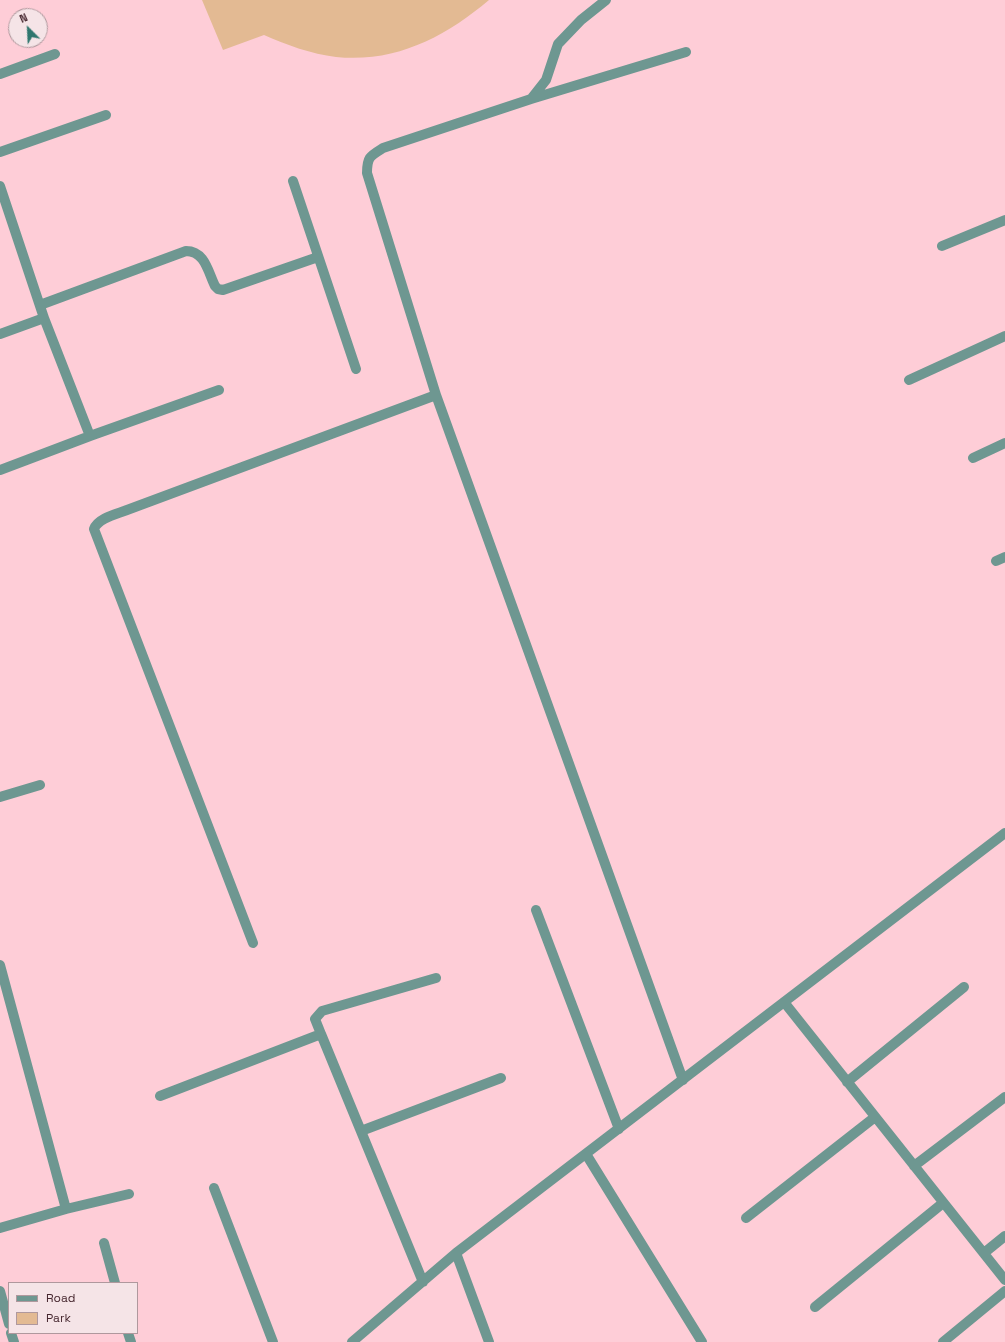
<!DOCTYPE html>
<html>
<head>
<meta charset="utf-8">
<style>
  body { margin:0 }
  #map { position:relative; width:1005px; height:1342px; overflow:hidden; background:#fecdd7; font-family:"Space Grotesk",sans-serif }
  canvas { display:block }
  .legend { position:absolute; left:8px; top:1282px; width:130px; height:52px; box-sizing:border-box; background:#f5e4e7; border:1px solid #af989d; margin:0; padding:5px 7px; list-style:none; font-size:12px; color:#46272f }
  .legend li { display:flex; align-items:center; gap:8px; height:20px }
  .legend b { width:20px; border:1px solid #af989d }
  .north { position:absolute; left:8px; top:8px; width:40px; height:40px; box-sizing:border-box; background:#f5e4e7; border:1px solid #af989d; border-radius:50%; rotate:336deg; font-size:11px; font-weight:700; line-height:16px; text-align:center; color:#46272f }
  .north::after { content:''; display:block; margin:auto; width:14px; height:18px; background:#2f766e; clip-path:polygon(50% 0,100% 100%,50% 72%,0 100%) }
</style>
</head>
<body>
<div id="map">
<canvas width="1005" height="1342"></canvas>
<ul class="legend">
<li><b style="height:5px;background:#6e9791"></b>Road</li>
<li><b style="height:11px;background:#e3ba93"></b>Park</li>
</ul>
<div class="north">N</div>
</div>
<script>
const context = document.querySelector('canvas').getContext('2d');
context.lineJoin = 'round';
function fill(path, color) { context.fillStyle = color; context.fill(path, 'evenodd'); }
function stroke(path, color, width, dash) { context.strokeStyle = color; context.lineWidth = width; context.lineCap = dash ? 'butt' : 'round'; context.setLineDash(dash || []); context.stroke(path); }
const green = new Path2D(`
  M202,0h287c-44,37 -93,63 -153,57 -25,-3 -49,-12 -72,-22l-41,15z`);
const minor = new Path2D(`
  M0,74l55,-20
  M531,99l15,-19 12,-36 23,-24 25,-20
  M0,152l106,-37
  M293,181l63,188
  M0,186l44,132 46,118 129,-46
  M942,246l63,-26
  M40,305l146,-54c19,0 22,21 29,35l3,3 5,1 95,-33
  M0,334l44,-16
  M909,380l96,-44
  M436,395l-69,-222c0,-16 3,-17 16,-25l148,-49 155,-47
  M973,458l32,-15
  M0,470l90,-34
  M996,561l9,-4
  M0,797l40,-12
  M536,910l83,219
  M253,943l-159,-414c4,-11 23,-15 33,-19l309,-115 247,685
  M0,965l66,244
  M784,1002l221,278
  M321,1034l-6,-15 7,-8 114,-33
  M847,1082l117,-95
  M160,1096l161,-62 102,248
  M361,1131l140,-53
  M586,1154l116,188
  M914,1166l91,-69
  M214,1188l59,154
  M746,1218l129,-101
  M0,1228l66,-19 63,-15
  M104,1243l11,40
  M456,1253l33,89
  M984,1253l21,-17
  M0,1291l9,33
  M815,1307l128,-104
  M11,1333l3,9
  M128,1333l3,9
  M352,1342l104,-89 549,-420
  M943,1342l62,-51`);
fill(green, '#e3ba93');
stroke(minor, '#6e9791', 10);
</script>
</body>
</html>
